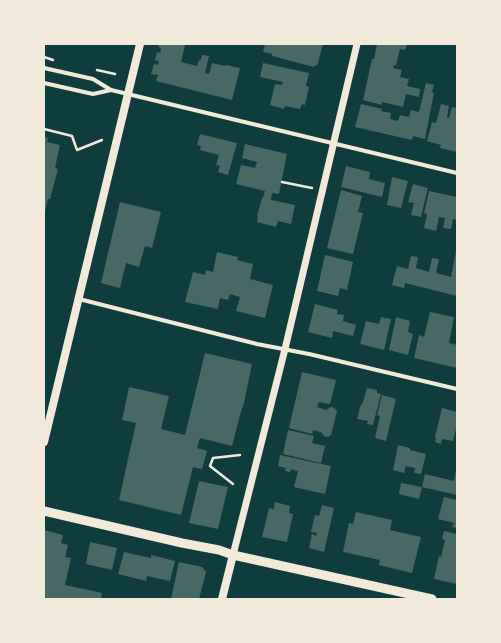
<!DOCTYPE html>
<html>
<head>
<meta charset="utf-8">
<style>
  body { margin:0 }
  #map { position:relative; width:501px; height:643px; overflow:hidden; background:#0f3d3e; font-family:Merriweather,serif }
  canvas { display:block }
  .frame { position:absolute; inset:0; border:45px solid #f1e9da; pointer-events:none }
</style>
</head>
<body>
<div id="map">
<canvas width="501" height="643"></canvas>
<div class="frame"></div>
</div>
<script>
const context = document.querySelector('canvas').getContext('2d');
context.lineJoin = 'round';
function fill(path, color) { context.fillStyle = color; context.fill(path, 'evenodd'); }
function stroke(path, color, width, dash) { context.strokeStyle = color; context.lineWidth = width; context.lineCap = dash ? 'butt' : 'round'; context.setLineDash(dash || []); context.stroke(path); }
const building = new Path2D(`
  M159,44l26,1 -4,17 16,4 2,-6h2l1,-5 7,1 -4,17 4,1 3,-11 13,3 1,-1 14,3 -8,32 -76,-19 2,-6 -7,-1 3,-10 4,1 1,-4 -4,-1 2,-8 3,1 1,-5 -3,-1z
  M265,44h58l-6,22 -2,-1 -1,2 -42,-11v-2l-9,-2z
  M377,44h30l-2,6 -5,-1 -4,16h-2l-1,3 9,2 -2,7 9,2 -2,7 13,3 -1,8 -13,-3 -3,13 -21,-5v3l-19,-5 9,-41h2z
  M263,63l46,10 -3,13 3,1 -4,18 -3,-1 -2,5 -15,-3 -1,3 -14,-4 5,-21 7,1 1,-3 -23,-5z
  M426,83l8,2 -2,7 2,1 -9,46 -12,-3 -1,4 -57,-13 6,-23 21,5 -1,2 10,2 -1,6 8,2 2,-6 9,2 2,-7 8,2z
  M441,104l8,2 -2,11 1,1h1l3,-11 5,1v44l-17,-4 1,-3 -14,-4 5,-19 4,1z
  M200,134l37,9 -9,32 -10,-3 2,-6 -4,-1 3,-10 -19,-5 1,-4 -4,-1z
  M44,137l4,1 -1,4 13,3 -5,23 3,1 -8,30h-2l-3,12z
  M245,144l42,10 -8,40 -7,-1 -1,7 24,5 -4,19 -13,-3 -2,6 -19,-5 1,-5 -1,-1 5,-18h1l2,-7 -29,-7 5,-19 14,3 2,-6 -15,-4z
  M346,166l24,6 -1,7 16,4 -3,14 -41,-10z
  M392,177l16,4 -7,27 -14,-3z
  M413,184l15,4 -7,29 -10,-2 3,-12 -6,-1z
  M341,190l21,6 -4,16 5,1 -10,41 -26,-6z
  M429,191l28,6v23l-4,-1 -2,10 -8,-1 2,-10 -6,-1 -3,14 -12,-3 3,-14 -3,-1z
  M120,202l41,10 -9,36 -7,-2 -6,21 -13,-4 -6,25 -19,-5z
  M456,251l1,45 -52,-13 -1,5 -12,-3 5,-19 11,3 3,-13 7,1 -2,11 13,4 3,-14 7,1 -3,14 15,4z
  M217,252l21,5 -1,3 16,4 -3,15 23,6 -8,33 -29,-7 4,-14 -10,-3 -2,6 -8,-2 -2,11 -33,-7 8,-30 12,3 1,-5 7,2z
  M325,255l28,7 -6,28 -7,-2 -2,8 -21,-5z
  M315,304l23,6 -1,4 7,1 -1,6 13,4 -3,11 -20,-5 -1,7 -24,-6z
  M430,312l24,5 -5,26 8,2v23l-43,-10 5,-23 5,2z
  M381,317l10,2 -7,31 -24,-6 6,-23 13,3z
  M396,317l14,4 -2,11 5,2 -5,21 -19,-5z
  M205,353l47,11 -8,39 -4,12 -8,31 -32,-8 -3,10 10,3 -5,18 -9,-2 -12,48 -62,-15 17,-77 -14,-3 7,-33 40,9 -8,33 24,6z
  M302,372l34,8 -6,24 -11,-2 -2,5 9,3 5,-3 3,1 3,3 -6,24 -3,2 -4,-1 -3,-4 -8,-2 -1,4 -23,-6z
  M367,388l10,2v3l4,1 -8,31 -6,-1 1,-3 -11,-2 4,-15 1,1z
  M382,395l14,4 -10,42 -11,-3 5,-22 -3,-1z
  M442,408l15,4v13l-4,16 -11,-2 -1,5 -6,-2 1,-5h-1z
  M288,430l26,6 -2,7 13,3 -4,17 -38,-9z
  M398,445l12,3v2l16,4 -5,20 -7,-1 1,-5 -9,-2 -2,7 -11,-3z
  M280,455l51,11 -6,28 -31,-7 4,-16 -7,-2 -1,3 -5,-1 1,-3 -8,-2z
  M456,470l1,25 -35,-8 3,-13 29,7z
  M199,481l29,6 -10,42 -29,-6z
  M401,483l21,4 -3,12 -20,-5z
  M444,497l13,3v28l-5,-1 2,-4 -16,-4z
  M275,502l15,4 -1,7 4,1 -6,28 -25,-5 7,-29 5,1z
  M322,505l12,3 -10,44 -15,-4 3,-14 4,2 1,-3 -6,-1 4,-17 4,1z
  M356,512l36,8 -2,10 31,7 -9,36 -33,-8 1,-5 -37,-8 6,-29 4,1z
  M44,530l19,5 -2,8 7,2 -3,12 6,1 -6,27 37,8 -1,6h-57z
  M444,531l13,3v50l-23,-5 5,-23 2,1 4,-17 -3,-1z
  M90,542l27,6 -5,22 -26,-6z
  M124,552l27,6v-3l24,6 -5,20 -23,-5 -1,5 -28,-7z
  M179,562l23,5 4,5 -7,27h-28z`);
const path = new Path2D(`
  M44,57l9,3
  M97,70l18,4
  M44,129l28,7 5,14 25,-10
  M282,182l30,6
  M233,484l-23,-18 3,-8 27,-3`);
const minor = new Path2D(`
  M44,68l49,11 18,11 346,83
  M44,83l49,11 18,-4
  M79,299l178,45 52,10 148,35`);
const tertiary = new Path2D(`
  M233,555l52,-206 72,-305`);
const secondary = new Path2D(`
  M44,442l96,-398
  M222,599l11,-44`);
const primary = new Path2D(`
  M44,511l138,32 37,7 14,5 199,44`);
fill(building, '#486865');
stroke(path, '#f1e9da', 2.5);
stroke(minor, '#f1e9da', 4);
stroke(tertiary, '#f1e9da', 7);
stroke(secondary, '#f1e9da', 8);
stroke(primary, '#f1e9da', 9);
</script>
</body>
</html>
